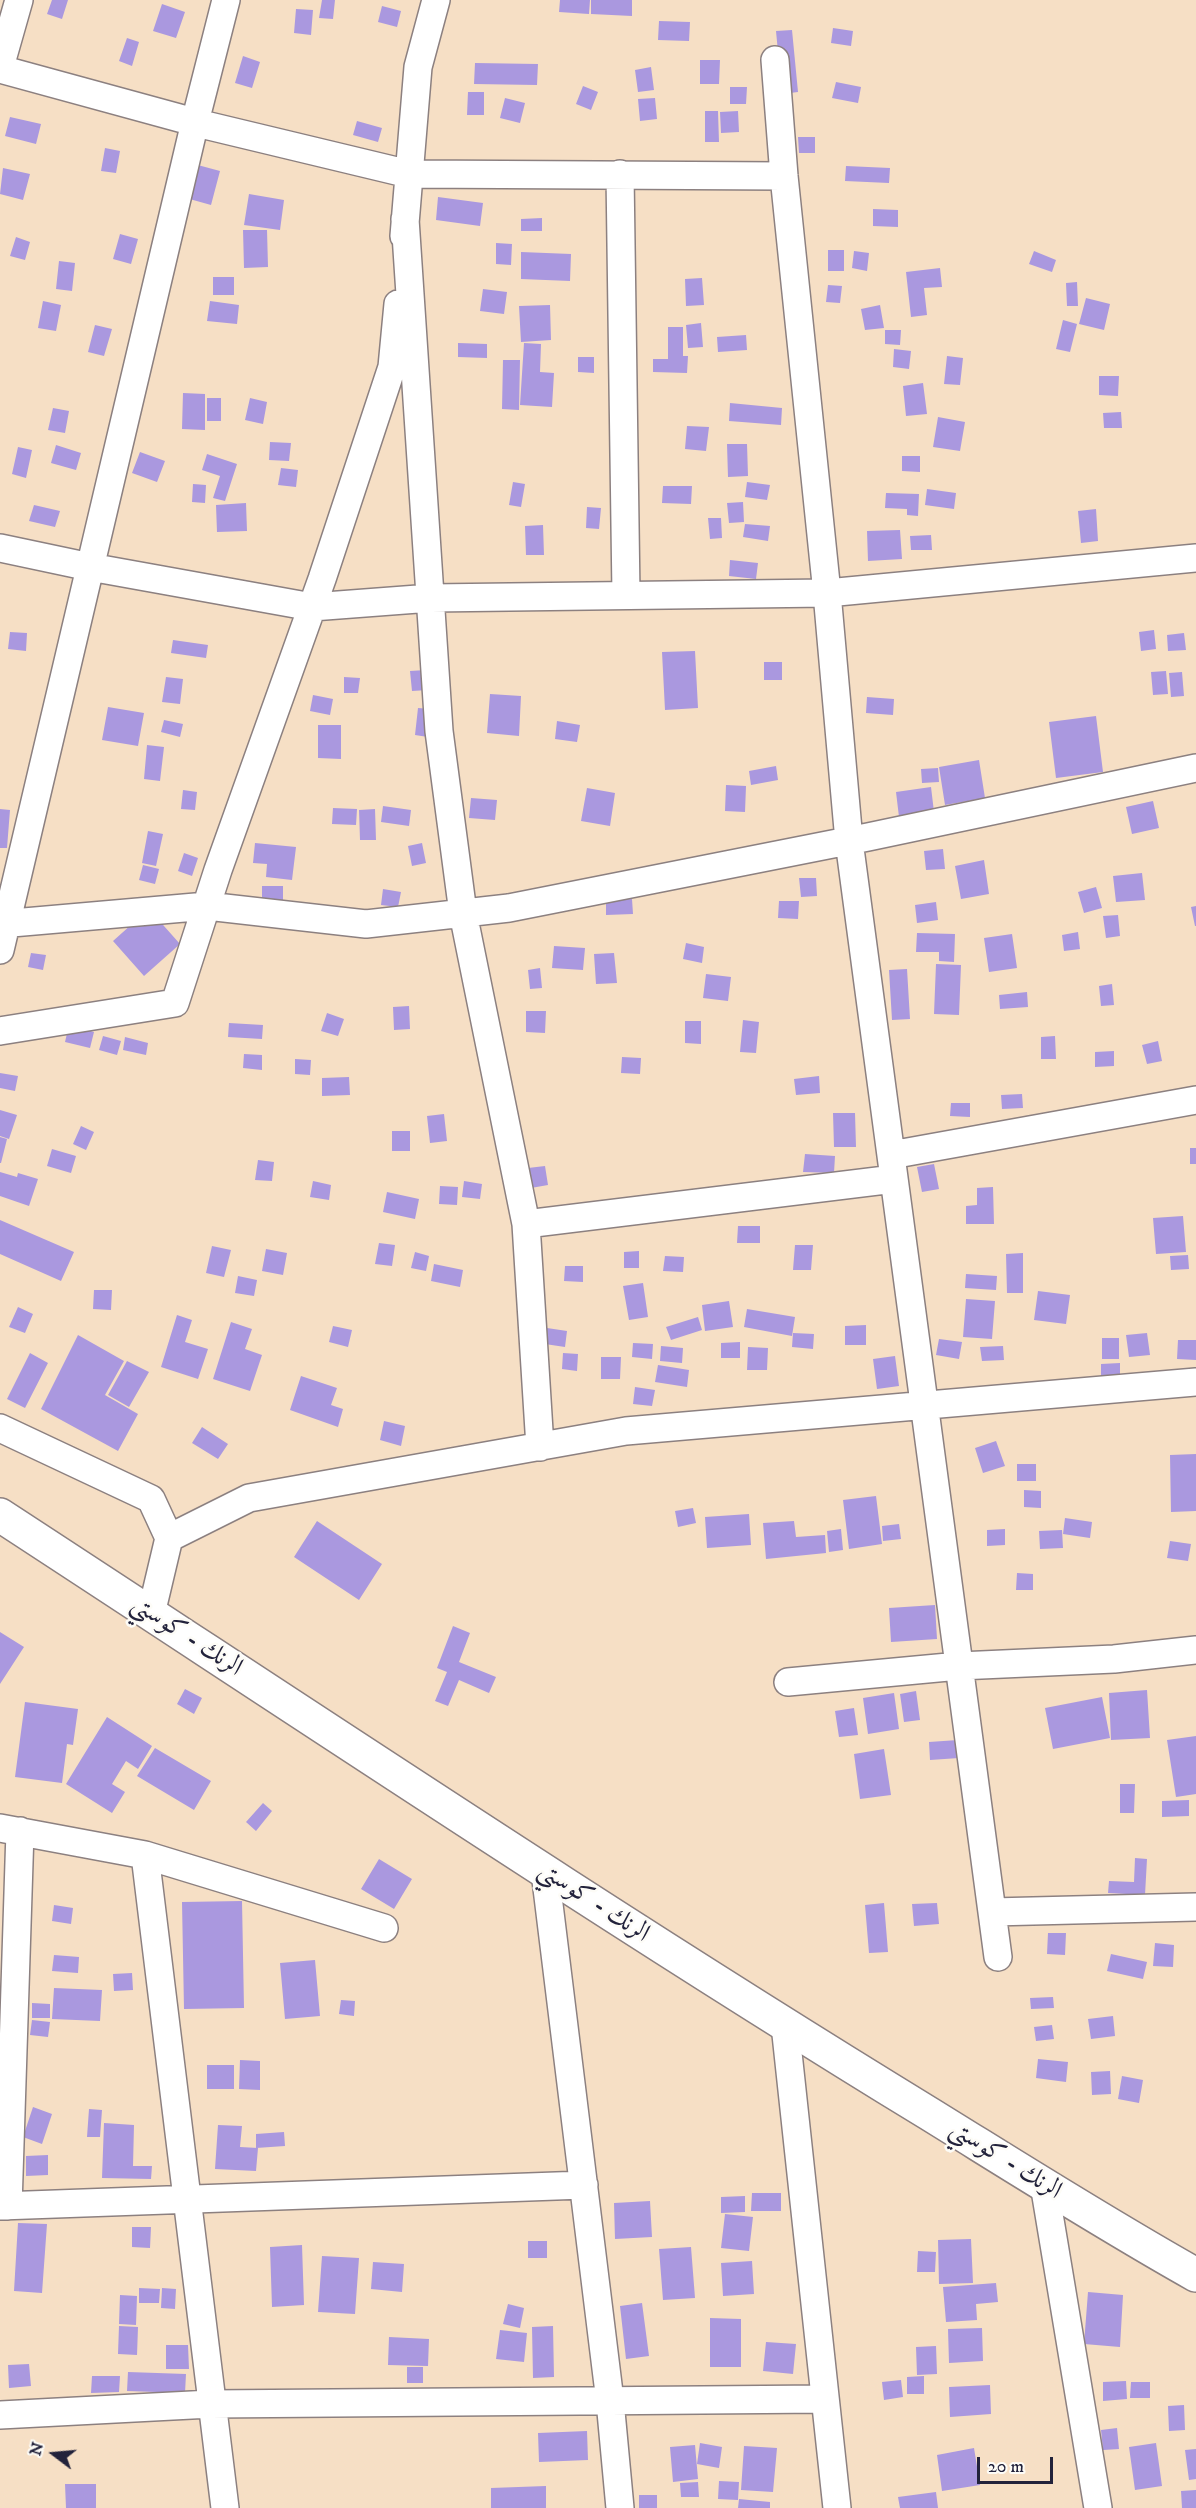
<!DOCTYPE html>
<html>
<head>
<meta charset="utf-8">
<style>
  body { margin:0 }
  #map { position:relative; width:1196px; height:2508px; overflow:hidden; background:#f6dfc5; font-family:"IM FELL DW Pica",serif }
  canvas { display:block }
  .north { position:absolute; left:24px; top:2424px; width:60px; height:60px; -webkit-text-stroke:4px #fdfcf7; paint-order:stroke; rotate:286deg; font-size:16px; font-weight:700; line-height:24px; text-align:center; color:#22223b }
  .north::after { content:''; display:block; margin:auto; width:21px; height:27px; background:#22223b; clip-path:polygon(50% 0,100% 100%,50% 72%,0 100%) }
  .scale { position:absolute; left:977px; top:2457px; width:76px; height:27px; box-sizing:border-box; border:3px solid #22223b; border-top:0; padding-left:8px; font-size:18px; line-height:21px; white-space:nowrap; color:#22223b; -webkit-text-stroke:4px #fdfcf7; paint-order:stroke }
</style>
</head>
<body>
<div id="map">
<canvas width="1196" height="2508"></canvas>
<div class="north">N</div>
<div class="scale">20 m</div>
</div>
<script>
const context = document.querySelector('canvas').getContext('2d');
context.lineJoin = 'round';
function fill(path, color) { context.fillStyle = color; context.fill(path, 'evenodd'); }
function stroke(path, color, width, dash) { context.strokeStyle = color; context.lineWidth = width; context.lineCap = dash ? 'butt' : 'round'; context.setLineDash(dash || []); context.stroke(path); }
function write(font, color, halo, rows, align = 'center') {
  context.font = font + ' "IM FELL DW Pica",Amiri,serif'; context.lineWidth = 5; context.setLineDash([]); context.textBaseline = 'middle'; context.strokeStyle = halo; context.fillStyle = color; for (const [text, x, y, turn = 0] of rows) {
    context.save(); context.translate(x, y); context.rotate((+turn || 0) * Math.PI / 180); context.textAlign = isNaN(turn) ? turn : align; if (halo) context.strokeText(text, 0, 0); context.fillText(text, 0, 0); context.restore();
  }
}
const building = new Path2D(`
  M52,0h16l-6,19 -15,-5z
  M322,0h13l-2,19 -14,-1z
  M560,0h30l-1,14 -30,-2z
  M591,0h41v16l-41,-2z
  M162,4l23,8 -9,26 -23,-7z
  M382,6l19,5 -4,16 -19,-5z
  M296,9l17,1 -2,25 -17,-2z
  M659,21l31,1 -1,19 -31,-1z
  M833,28l20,3 -2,15 -20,-3z
  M792,30l6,62 -16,2 -6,-63z
  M127,38l12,4 -7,24 -13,-5z
  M243,56l17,6 -8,26 -17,-5z
  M700,60h20l-1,24h-19z
  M475,63l63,1 -1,21 -63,-1z
  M651,67l3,23 -16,2 -3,-22z
  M836,82l25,5 -3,16 -26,-5z
  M583,86l15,6 -7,18 -15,-6z
  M730,87h17l-1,17h-16z
  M468,92h16v23h-17z
  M505,98l20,5 -5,20 -20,-5z
  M655,98l2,21 -17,2 -2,-22z
  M705,111h13l1,31h-14z
  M738,111l1,21 -18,1 -1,-21z
  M10,117l31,7 -5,20 -31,-8z
  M357,121l25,7 -4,14 -25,-7z
  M798,137h17v16h-16z
  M105,148l15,3 -4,22 -15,-2z
  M194,164l26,7 -9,34 -25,-7z
  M846,166l44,2 -1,15 -44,-2z
  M3,168l27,6 -7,26 -23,-6z
  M249,194l35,6 -4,30 -36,-5z
  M438,197l45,6 -3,23 -44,-6z
  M873,209l25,1v17l-25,-1z
  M542,218v13h-21v-12z
  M243,230h24l1,37 -24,1z
  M120,234l18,5 -7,25 -18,-5z
  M16,237l14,5 -5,18 -15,-4z
  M496,243l16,1 -1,21 -15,-1z
  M828,250h16v21h-16z
  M854,251l15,2 -2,18 -15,-3z
  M1034,251l22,9 -4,12 -23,-8z
  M521,252l50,2 -1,27 -49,-2z
  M59,261l16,2 -3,28 -16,-2z
  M940,268l2,19 -18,1 3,27 -16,2 -5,-45z
  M213,277h21v18h-21z
  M702,278l2,27 -18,1 -1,-27z
  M1077,282l1,24h-11l-1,-23z
  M828,285l14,1 -2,17 -14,-1z
  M483,289l24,3 -3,22 -24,-3z
  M1086,298l24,6 -6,26 -25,-6z
  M43,301l18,4 -5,26 -18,-3z
  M210,301l29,4 -2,19 -30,-3z
  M550,305l1,35 -30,2 -2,-36z
  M880,305l4,23 -19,2 -4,-21z
  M1063,320l14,4 -7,28 -14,-3z
  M701,323l2,24 -15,1 -2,-23z
  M95,325l17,4 -8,27 -16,-4z
  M668,327h15v29h5l-1,17 -34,-1v-13h15z
  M885,330h16l-1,15 -15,-1z
  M746,335l1,15 -29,2 -1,-15z
  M458,343l29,1v14l-29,-1z
  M524,343l17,1 -1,28 14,1 -2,34 -32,-2z
  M894,349l17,2 -2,18 -16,-2z
  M947,356l16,2 -3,27 -16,-1z
  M578,357h16v16l-16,-1z
  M503,360h17l-1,50 -17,-1z
  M1099,376h20l-1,20 -19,-1z
  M923,383l4,31 -21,2 -3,-30z
  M183,393l22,1v36l-23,-1z
  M207,398h14v23h-14z
  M250,398l17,4 -4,22 -18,-4z
  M730,403l52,5 -1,17 -52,-4z
  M53,408l16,3 -4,22 -17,-3z
  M1121,412l1,16h-18l-1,-15z
  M938,417l27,5 -5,29 -27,-4z
  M687,426l22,1 -3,24 -21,-2z
  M270,442l21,1 -2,18 -20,-1z
  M727,444h20l1,32 -20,1z
  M56,445l25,8 -5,17 -25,-7z
  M18,447l14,3 -6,28 -14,-4z
  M140,452l25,9 -8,21 -25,-9z
  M207,454l30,10 -12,37 -12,-3 7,-22 -18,-6z
  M902,456h18v16l-18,-1z
  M281,468l17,2 -2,17 -18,-2z
  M513,482l12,2 -4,23 -12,-2z
  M747,482l23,3 -3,15 -22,-3z
  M193,484l13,1 -1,18 -13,-1z
  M663,486h29l-1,18 -29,-1z
  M927,489l29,4 -2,16 -29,-4z
  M886,493l33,1 -1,22 -11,-1v-6l-22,-1z
  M743,502l1,20 -15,1 -2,-20z
  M246,503l1,28 -30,1 -1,-27z
  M34,505l26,6 -5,16 -26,-6z
  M587,507l14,1 -2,21 -13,-1z
  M1096,509l2,32 -17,2 -3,-32z
  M708,518h13l1,20 -12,1z
  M745,524l25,2 -2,15 -25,-4z
  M543,525l1,30h-18l-1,-29z
  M900,530l2,29 -34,2 -1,-30z
  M931,535l1,15h-21l-1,-14z
  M730,560l28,3 -2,16 -27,-3z
  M1154,630l2,19 -15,2 -2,-19z
  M10,632l17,1 -1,18 -18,-2z
  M1184,633l2,17 -18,1 -1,-16z
  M173,640l35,5 -2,13 -35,-5z
  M695,651l3,57 -33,2 -3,-58z
  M764,662h18v18h-18z
  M426,670l2,20 -16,1 -2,-20z
  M1166,671l2,23 -15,1 -2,-23z
  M1182,672l2,24 -13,1 -2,-24z
  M166,677l17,2 -3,25 -18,-2z
  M344,677l16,1 -2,15h-14z
  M490,694l31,2 -2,40 -32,-3z
  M313,695l20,4 -3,16 -20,-4z
  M867,697l27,2 -1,16 -27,-2z
  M108,707l36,6 -6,33 -36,-6z
  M418,708l13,1 -3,28 -13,-2z
  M1096,716l7,56 -47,6 -7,-56z
  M164,720l19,4 -3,13 -19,-5z
  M557,721l23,4 -3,17 -22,-3z
  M318,725h23v34l-23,-1z
  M147,745l17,2 -4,34 -16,-2z
  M979,760l6,38 -40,7 -6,-38z
  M776,766l2,14 -27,5 -2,-14z
  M938,768l1,14 -17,1 -1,-14z
  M726,785l20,1 -1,26 -20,-1z
  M931,787l3,25 -35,5 -3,-25z
  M587,788l28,5 -5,33 -29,-5z
  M183,790l14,2 -2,18 -14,-1z
  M471,798l26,2 -2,20 -26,-2z
  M1153,801l6,27 -27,6 -6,-27z
  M383,806l28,4 -2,16 -28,-4z
  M333,808l24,1 -1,16 -24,-1z
  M0,809l10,1 -3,38h-7z
  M375,809l1,31h-16l-1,-30z
  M148,831l15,3 -7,32 -14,-3z
  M255,843l41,4 -4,33 -26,-3 1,-13 -14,-1z
  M422,843l4,20 -14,3 -4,-20z
  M943,849l2,20 -19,1 -2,-19z
  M184,853l14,5 -6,18 -14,-5z
  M984,860l5,34 -28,5 -6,-33z
  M143,865l16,4 -4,15 -16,-4z
  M1142,873l3,27 -29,2 -3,-26z
  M799,878h17l1,18 -16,1z
  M262,886h21v18h-21z
  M1096,887l6,21 -18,5 -6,-21z
  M383,889l18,3 -3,15 -17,-2z
  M632,899l1,15 -27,1v-15z
  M779,901h20l-1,18 -20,-1z
  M936,902l2,18 -21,3 -2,-18z
  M1196,906v20h-1l-4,-19z
  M1118,915l2,21 -14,2 -3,-22z
  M141,916l15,1 24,27 -36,32 -31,-35z
  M1078,932l2,17 -16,2 -2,-16z
  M917,933l38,1 -1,28 -15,-1v-9h-23z
  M1012,934l5,34 -28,4 -5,-34z
  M686,943l18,4 -2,16 -19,-4z
  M554,946l31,2 -2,22 -31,-2z
  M31,953l15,2 -3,15 -15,-3z
  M614,953l3,30 -21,1 -2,-30z
  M936,964l25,1 -2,50 -25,-1z
  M540,968l2,20 -12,1 -2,-19z
  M907,969l3,50 -18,1 -3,-50z
  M706,974l25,3 -3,24 -25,-3z
  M1112,984l2,21 -13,1 -2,-20z
  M1027,992l1,15 -28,2 -1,-14z
  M409,1006l1,23 -16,1 -1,-23z
  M526,1011h20l-1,22 -19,-1z
  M327,1013l17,6 -6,17 -17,-5z
  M743,1020l16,2 -3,31 -16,-1z
  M685,1021h16v23l-16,-1z
  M229,1023l34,2 -1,14 -34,-2z
  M69,1025l25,7 -4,16 -25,-6z
  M103,1036l18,5 -4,14 -18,-5z
  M1055,1036l1,23h-15v-22z
  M125,1037l23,6 -2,12 -23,-5z
  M1158,1041l4,20 -15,3 -5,-19z
  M1114,1051v15l-19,1v-15z
  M244,1054l18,1v15l-19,-2z
  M622,1057l19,1 -1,16 -19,-1z
  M295,1059l16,1 -1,15 -15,-1z
  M0,1073l18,3 -3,15 -15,-3z
  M819,1076l1,17 -24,2 -2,-16z
  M349,1077l1,18 -28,1v-18z
  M1022,1094l1,14 -21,1 -1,-14z
  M951,1103h19v14l-20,-1z
  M0,1110l17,5 -8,24 -9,-3z
  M833,1113h22l1,34h-22z
  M444,1114l3,27 -17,2 -3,-27z
  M81,1126l13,6 -8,18 -13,-6z
  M392,1131h18v20h-18z
  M0,1137l7,2 -6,24h-1z
  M1190,1148h6v16h-6z
  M52,1149l24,7 -5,17 -24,-7z
  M805,1154l30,2 -1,17 -31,-1z
  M258,1160l16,2 -2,19 -17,-1z
  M934,1164l5,25 -17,3 -5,-25z
  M545,1166l3,19 -17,3 -3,-20z
  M0,1172l17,5 1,-4 20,6 -9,27 -29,-10z
  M313,1181l18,4 -2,15 -19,-3z
  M464,1181l18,3 -2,15 -18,-2z
  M440,1186l18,1 -1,18 -18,-1z
  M993,1187l1,37h-28v-18l11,-1v-17z
  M387,1192l32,7 -4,20 -32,-7z
  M1183,1216l3,36 -30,2 -3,-36z
  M0,1220l74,32 -13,29 -61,-27z
  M738,1226h22v17h-23z
  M379,1243l16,2 -3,21 -17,-2z
  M795,1245h18l-2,25h-18z
  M212,1246l19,4 -7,27 -18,-4z
  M266,1249l21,4 -4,22 -21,-4z
  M639,1251v17h-15v-16z
  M415,1252l14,4 -3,15 -15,-3z
  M1023,1253v40h-16l-1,-39z
  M1188,1255l1,14 -18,1 -1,-14z
  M665,1256l19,1 -1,15 -20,-1z
  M434,1264l29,6 -3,17 -29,-6z
  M565,1266h18v16l-19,-1z
  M966,1274l31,2 -1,14 -31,-2z
  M238,1276l19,4 -3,16 -19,-3z
  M643,1283l5,34 -19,3 -6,-34z
  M94,1290h18l-1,20 -18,-1z
  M1038,1291l32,4 -4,29 -32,-4z
  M966,1299l29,2 -3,38 -29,-2z
  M729,1301l4,26 -28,4 -3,-26z
  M18,1307l15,7 -8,19 -16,-6z
  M747,1309l48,8 -3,19 -48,-9z
  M177,1315l15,5 -7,22 23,7 -10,30 -37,-12z
  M698,1317l4,13 -31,10 -5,-13z
  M231,1322l21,7 -7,20 17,6 -12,36 -37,-12z
  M866,1325v20h-21v-19z
  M333,1326l19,4 -4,17 -19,-5z
  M547,1328l20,3 -2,16 -20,-3z
  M793,1333l21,1 -1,15 -21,-2z
  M1147,1333l3,22 -21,2 -3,-22z
  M78,1335l46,26 -19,34 33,19 -20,37 -77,-42z
  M1102,1338h17v21h-17z
  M939,1339l23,3 -3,17 -23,-4z
  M1178,1340h18v20l-19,-1z
  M740,1342v16h-19v-15z
  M633,1343l20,1 -1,15 -20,-2z
  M661,1346l22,2 -1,15 -22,-2z
  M1003,1346l1,14 -22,1 -2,-14z
  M748,1347l20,1 -1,22h-20z
  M30,1353l18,10 -23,45 -18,-9z
  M563,1353l15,1 -1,17 -15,-2z
  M895,1356l4,30 -22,3 -4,-30z
  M601,1357h20l-1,22h-19z
  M127,1361l22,11 -20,35 -21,-12z
  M1120,1363v15l-19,1v-15z
  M658,1365l31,5 -2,17 -32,-5z
  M301,1376l36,12 -6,17 12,4 -5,18 -48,-17z
  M635,1387l20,3 -3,16 -19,-2z
  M384,1421l21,5 -4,20 -21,-6z
  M202,1427l26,17 -10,15 -26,-16z
  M996,1441l9,25 -22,7 -8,-25z
  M1196,1454v57l-25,1 -1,-57z
  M1017,1464h19v17h-19z
  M1024,1490l17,1v17l-17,-1z
  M876,1496l6,48 -33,5 -6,-49z
  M693,1508l3,15 -18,4 -3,-16z
  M749,1514l2,31 -44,3 -2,-31z
  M1065,1518l27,4 -2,16 -27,-4z
  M317,1521l65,43 -23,36 -65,-43z
  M794,1521l2,16 29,-2 1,18 -60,6 -3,-36z
  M899,1524l2,15 -18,2 -1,-15z
  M841,1529l2,21 -14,2 -2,-21z
  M1005,1529v16l-18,1v-16z
  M1062,1530l1,18 -23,1 -1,-18z
  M1170,1541l21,3 -3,17 -21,-3z
  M1017,1573l16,1v16h-17z
  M935,1605l2,34 -46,3 -2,-34z
  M453,1626l17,7 -11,29 37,15 -7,16 -30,-13 -11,26 -13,-5 12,-29 -10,-4z
  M0,1632l24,15 -24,37z
  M185,1689l17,9 -8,16 -17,-10z
  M1147,1690l3,48 -39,2 -2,-47z
  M916,1691l4,29 -16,2 -4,-28z
  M894,1693l5,36 -31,5 -5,-36z
  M1102,1697l8,41 -57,11 -8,-41z
  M25,1702l53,7 -5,36 -6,-1 -5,39 -47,-6z
  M854,1708l4,27 -19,2 -4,-26z
  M107,1717l45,29 -14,23 -12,-8 -14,23 13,8 -13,21 -46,-29z
  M1196,1736v58l-20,3 -9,-57z
  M958,1740l1,18 -29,2 -1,-18z
  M155,1748l56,33 -17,29 -57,-34z
  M884,1749l7,46 -31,4 -6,-45z
  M1120,1784h15l-1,29h-14z
  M1189,1800v16l-27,1v-16z
  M263,1803l9,8 -16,20 -10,-9z
  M1135,1858l12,1 -2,36 -37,-2 1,-12 25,1z
  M379,1859l33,20 -18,30 -33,-20z
  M242,1901l2,107 -60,1 -2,-107z
  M884,1903l4,49 -19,1 -4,-48z
  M937,1903l2,21 -25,2 -2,-22z
  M54,1905l19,3 -2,16 -19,-3z
  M1048,1933h18l-1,22 -18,-1z
  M1155,1943l19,2 -1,22 -20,-1z
  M1111,1954l36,8 -4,17 -36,-8z
  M54,1955l25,2 -1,16 -26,-2z
  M315,1960l5,56 -35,3 -5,-56z
  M132,1973l1,17 -19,1 -1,-17z
  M54,1988l48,2 -2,31 -48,-2z
  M1053,1997l1,11 -23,1 -1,-11z
  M341,2000l14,1 -1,15 -15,-2z
  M32,2003l18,1v14h-18z
  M1113,2016l2,20 -24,3 -3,-20z
  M32,2020l18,2 -2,15 -18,-2z
  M1052,2025l2,14 -18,2 -2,-14z
  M1038,2059l30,3 -2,20 -30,-4z
  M240,2060l20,1v29l-21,-1z
  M207,2065h27v24h-27z
  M1110,2071l1,23 -19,1 -1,-23z
  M1122,2076l21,4 -4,23 -21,-4z
  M33,2107l19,7 -10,30 -19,-7z
  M89,2109l13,1 -2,27h-13z
  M104,2123l30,2 -1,41h19l-1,13 -49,-1z
  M218,2125l24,1 -2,21 18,1 -2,23 -41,-2z
  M284,2132l1,14 -29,2v-14z
  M48,2155v20l-22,1v-20z
  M752,2193h29v18h-30z
  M745,2196v16l-24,1v-16z
  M650,2201l2,36 -37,2 -1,-36z
  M725,2214l28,3 -4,34 -28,-3z
  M18,2223l29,1 -5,69 -28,-2z
  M132,2227h19l-1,21 -18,-1z
  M971,2239l2,44 -34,1 -1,-44z
  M528,2241h19v17h-19z
  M302,2245l2,60 -32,2 -2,-60z
  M691,2247l4,51 -32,2 -4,-51z
  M918,2251l18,1 -1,20h-18z
  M322,2256l37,2 -4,56 -37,-2z
  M752,2261l2,33 -31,2 -2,-33z
  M373,2262l31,2 -2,28 -31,-3z
  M996,2283l2,19 -22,2 1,16 -31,2 -3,-35z
  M139,2288l21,1 -1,14h-20z
  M162,2288l14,1 -1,20 -14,-1z
  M1088,2292l35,3 -3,52 -36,-3z
  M120,2295l17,1 -1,29 -17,-1z
  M642,2303l7,53 -23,3 -6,-53z
  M508,2304l16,4 -4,20 -17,-4z
  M710,2318l31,1v48h-31z
  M119,2326l19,1 -1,28 -19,-1z
  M553,2326l1,51 -21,1 -1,-51z
  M982,2328l1,33 -34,2 -1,-34z
  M500,2330l27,3 -3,29 -28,-3z
  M389,2337l40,2 -1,27 -40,-1z
  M766,2342l30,2 -3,30 -30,-3z
  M166,2345h22l1,24h-23z
  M936,2346l1,28 -20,1 -1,-28z
  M29,2364l2,22 -22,2 -1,-23z
  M407,2367h16v16h-16z
  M128,2372l58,2 -1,19 -58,-2z
  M92,2376h28l-1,16 -28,1z
  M924,2376v18h-17v-17z
  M901,2380l2,17 -19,3 -2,-18z
  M1126,2381l1,18 -24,2v-19z
  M1131,2382h19v16h-20z
  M990,2385l1,29 -41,3 -1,-30z
  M1184,2405l1,25 -16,1 -1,-25z
  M1117,2428l2,21 -16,1 -2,-20z
  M587,2431l1,29 -49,2 -1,-29z
  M700,2443l22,4 -3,21 -22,-4z
  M1156,2443l6,43 -27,4 -6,-43z
  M695,2445l3,34 -25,3 -3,-35z
  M744,2446l33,2 -4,44 -32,-2z
  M974,2448l6,37 -38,6 -5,-36z
  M1196,2449v30l-7,1 -4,-30z
  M719,2481l20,1 -1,18 -20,-1z
  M698,2482l1,15h-18l-1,-14z
  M65,2484h31v24h-30z
  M546,2486v22h-55v-20z
  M1196,2490v18h-14l-1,-17z
  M936,2492l2,16h-38l-2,-11z
  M639,2495h18v13h-18z
  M739,2499l31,3v6h-32z`);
const minor = new Path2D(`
  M775,60l9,116 43,417 22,248 149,1116
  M0,67l19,-67
  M0,69l205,56 204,49 375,2
  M620,174l6,421
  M405,219l34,512 24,182 63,311 14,223
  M404,236l14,-169 18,-67
  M0,548l90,19 222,40 119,-9 396,-5 369,-35
  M0,924l207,-18 159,18 143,-16 359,-71 328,-69
  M0,950l195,-828 31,-122
  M0,1031l175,-28 43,-133 104,-291 70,-212 6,-63
  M891,1155l305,-55
  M526,1224l368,-45
  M0,1428l151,71 18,39 -18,76
  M169,1538l80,-40 377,-67 570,-49
  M788,1682l171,-16 155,-7 82,-9
  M0,1828l145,27 239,73
  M145,1855l80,653
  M545,1872l65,529 10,107
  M992,1912l204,-5
  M785,2025l52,483
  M1044,2184l54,324
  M0,2206l584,-21
  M8,2206l12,-375
  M0,2415l211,-11 614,-5`);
const major = new Path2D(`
  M0,1515c308,201 614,406 928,598 89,55 177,111 268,162`);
const streetNames = [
  ["الرنك - كوستي",186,1637,33],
  ["الرنك - كوستي",593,1903,33],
  ["الرنك - كوستي",1005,2161,32]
];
fill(building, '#aa98df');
stroke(minor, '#8c8080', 30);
stroke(major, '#8c8080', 36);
stroke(minor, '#fff', 27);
stroke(major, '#fff', 33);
write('26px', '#22223b', '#fdfcf7', streetNames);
</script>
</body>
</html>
